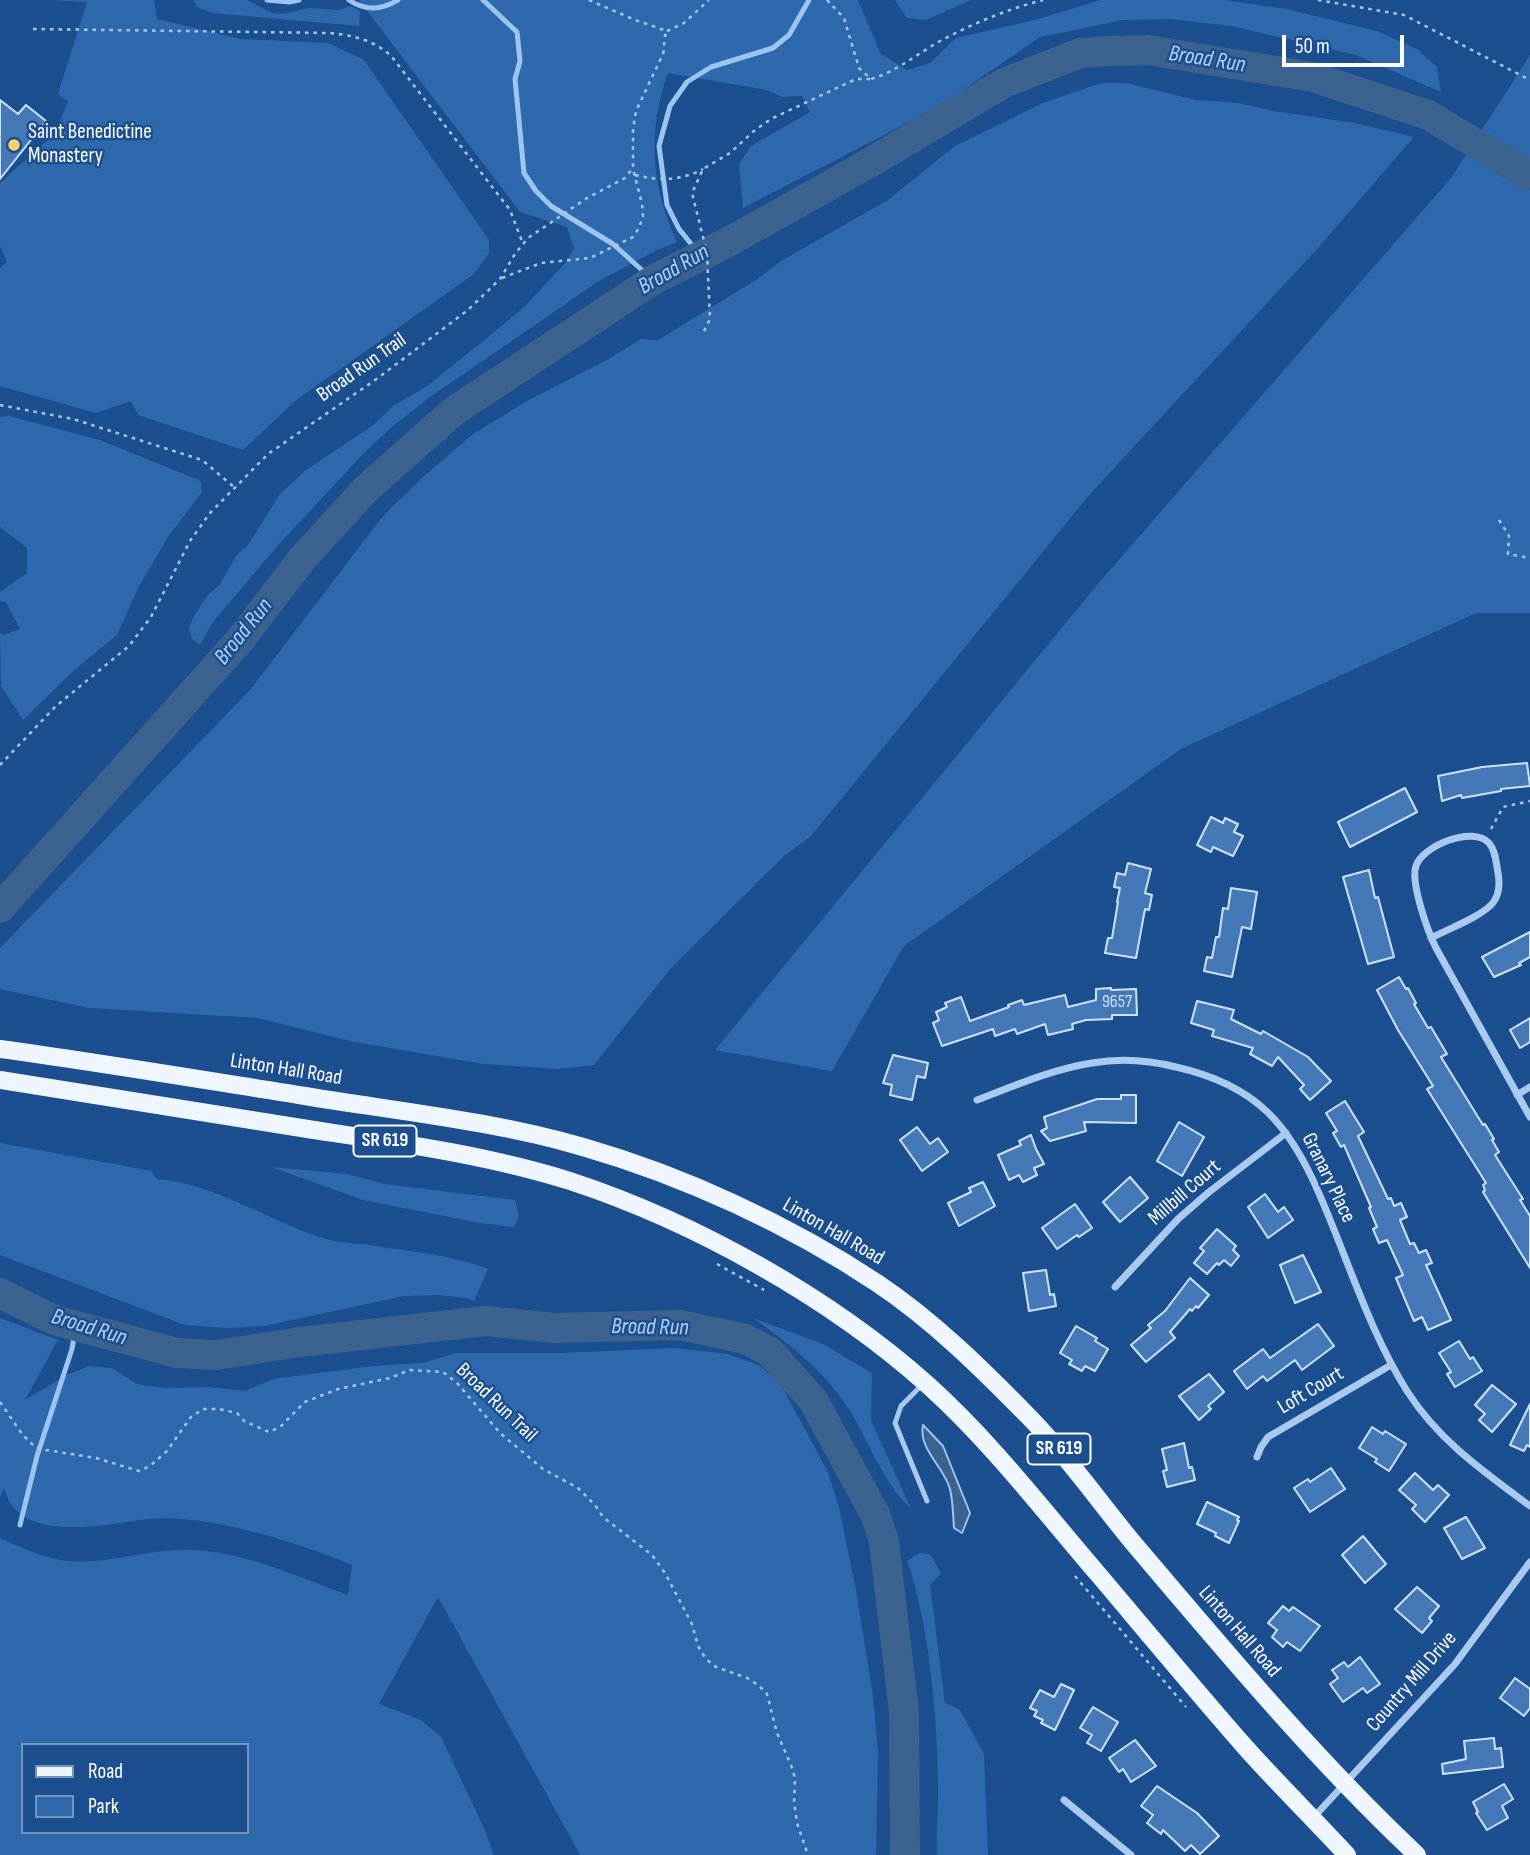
<!DOCTYPE html>
<html>
<head>
<meta charset="utf-8">
<style>
  body { margin:0 }
  #map { position:relative; width:1530px; height:1855px; overflow:hidden; background:#1b4f8f; font-family:"Sofia Sans Condensed",sans-serif }
  canvas { display:block }
  .legend { position:absolute; left:21px; top:1743px; width:228px; height:91px; box-sizing:border-box; background:#1b4f8f; border:2px solid #7695bc; margin:0; padding:9px 12px; list-style:none; font-size:21px; color:#fff }
  .legend li { display:flex; align-items:center; gap:14px; height:35px }
  .legend b { width:35px; border:2px solid #7695bc }
  .scale { position:absolute; left:1282px; top:35px; width:122px; height:32px; box-sizing:border-box; border:4px solid #fff; border-top:0; padding-left:9px; font-size:21px; line-height:24px; white-space:nowrap; color:#fff; -webkit-text-stroke:5px #1b4f8f; paint-order:stroke }
</style>
</head>
<body>
<div id="map">
<canvas width="1530" height="1855"></canvas>
<ul class="legend">
<li><b style="height:9px;background:#f0f6ff"></b>Road</li>
<li><b style="height:19px;background:#2e69ad"></b>Park</li>
</ul>
<div class="scale">50 m</div>
</div>
<script>
const context = document.querySelector('canvas').getContext('2d');
context.lineJoin = 'round';
function fill(path, color) { context.fillStyle = color; context.fill(path, 'evenodd'); }
function stroke(path, color, width, dash) { context.strokeStyle = color; context.lineWidth = width; context.lineCap = dash ? 'butt' : 'round'; context.setLineDash(dash || []); context.stroke(path); }
function write(font, color, halo, rows, align = 'center') {
  context.font = font + ' "Sofia Sans Condensed",sans-serif'; context.lineWidth = 5; context.setLineDash([]); context.textBaseline = 'middle'; context.strokeStyle = halo; context.fillStyle = color; for (const [text, x, y, turn = 0] of rows) {
    context.save(); context.translate(x, y); context.rotate((+turn || 0) * Math.PI / 180); context.textAlign = isNaN(turn) ? turn : align; if (halo) context.strokeText(text, 0, 0); context.fillText(text, 0, 0); context.restore();
  }
}
const green = new Path2D(`
  M48,0h106l3,19 84,20 87,4 36,17 125,180v13l-15,21 -179,127 -52,49 -105,-35 -7,-14 -35,12 -96,-27v-118l7,-6 -7,-16v-63l54,-49 14,-32 -10,-8 29,-92z
  M193,0h54l25,13 12,1 24,-6 30,2 13,-4 9,5 -1,15 -147,-13 -15,-6z
  M359,0h499l23,54 26,16 23,-7 26,-25 79,-18 65,-20h124l63,9 90,22 40,18 20,18 4,25 -85,-37 -125,-29 -61,-7 -47,1 -83,17 -100,69 -197,102 -4,-44 12,-18 59,-34 -8,-16 -20,1 -15,-7 -99,-17c-21,58 -17,113 9,169l-20,8 -58,31 -169,116 -38,30 -28,26 -85,91 -66,78 -13,23 -8,-6 -3,-11 5,-12 13,-20 13,-12 16,-28 12,-11 32,-51 26,-24 66,-44 21,-20 34,-20 61,-49 36,-30 44,-47 6,-12 -7,-21 -47,-15z
  M895,0h76l-45,20 -19,-2z
  M1530,55v558h-54l-295,136 -277,197 -72,125 -117,-21 382,-465 354,-407z
  M1101,83h25l70,17 43,3 34,8 82,12 59,14 -96,111 -228,246 -279,342 -27,20 -113,112 -77,97 -35,4 -76,-5 -133,-23 -92,-23 -169,-10 -89,-19v-41l250,-258 133,-174 39,-38 51,-44 54,-33 78,-40 36,-22 17,1 98,-60 25,-19 107,-61 67,-54 88,-43z
  M9,416l91,24 101,41 1,11 -34,45 -29,49 -22,49 -44,36 -50,49 -22,-34 -1,-53 4,2 16,-6 -14,-27 -6,-1v-9l27,-19v-25l-27,-21v-110z
  M0,1143l152,28 4,8c56,3 116,44 170,60 14,4 29,4 43,6 38,6 84,10 119,24l-14,32 -7,-3 -29,-3 -34,1 -140,30 -37,2 -42,-3 -185,-70z
  M271,1167l76,7 37,10 131,16 4,16 -5,11 -34,-4 -117,-23z
  M0,1318l58,22 -33,60 40,-24 23,-10 24,2 25,16 26,4 47,-1 36,4 27,-12 100,-13 50,-3 33,-10h103l117,-5 51,6 32,11 21,18 48,89 11,36 17,82 17,106 5,57 -2,102h-296l-142,-258 -59,107 42,16 20,17 43,91 10,27h-494v-317c20,9 39,18 61,22 41,7 89,-13 133,-10 54,3 105,27 154,45l4,-30c-45,-19 -97,-35 -145,-43 -18,-3 -41,-5 -59,-3 -42,5 -129,27 -144,-31l-4,10zM23,1745h224v87h-224z
  M753,1318l70,26 49,29 -1,47 40,89c-30,-28 -42,-70 -65,-104 -23,-35 -59,-63 -93,-87z
  M919,1553l11,1 11,19 -11,12 15,118 15,7 24,44 4,101h-51c-1,-25 2,-50 1,-76 -1,-65 -9,-157 -31,-218z`);
const water = new Path2D(`
  M923,1425l20,21 27,67 -8,20 -8,-5c-1,-12 -1,-27 -4,-39 -6,-22 -32,-40 -27,-64z`);
const stream = new Path2D(`
  M267,0l22,2 10,-2
  M349,0c16,11 33,10 49,0
  M483,0l34,32 3,29 -5,18 9,94 12,18 15,15 62,38 40,36
  M701,256l-22,-27 -12,-24 -8,-59 11,-40 17,-24 24,-15 62,-19 16,-13 20,-35
  M20,1525l17,-69 35,-107 4,-23`);
const river = new Path2D(`
  M0,908l240,-268 62,-81 64,-70 88,-78 199,-131 79,-40 134,-75 138,-82 76,-30 31,-2 37,-1 165,27 115,38 102,61
  M0,1293l54,27 123,33 39,2 84,-13 185,-21 70,7 125,-3 65,14 25,13 43,48 63,116 8,26 20,170 1,143`);
const building = new Path2D(`
  M0,100l18,14 8,-9 20,16 -46,58z
  M1527,763l3,23 -29,3v2l-39,7 -1,-3 -19,6 -4,-25 44,-9z
  M1405,788l12,24 -67,35 -12,-25z
  M1211,817l12,6 2,-5 13,6 -4,8 9,4 -10,20 -20,-9 -2,5 -14,-7z
  M1128,863l23,6 -6,24 7,2 -3,15 -4,-1 -9,49 -31,-5 3,-15h4l6,-36h-1l3,-14 -6,-1 3,-14 8,2z
  M1369,870l6,28 3,-1 16,60 -26,7 -25,-87z
  M1231,888l26,4 -6,37 -9,-2 -10,50 -28,-6 3,-14 5,1 4,-21h3l4,-29 5,1z
  M1530,932v25l-11,6 2,2 -27,12 -12,-20z
  M1399,977l7,12 2,-1 8,15 -2,1 14,24 3,-1 16,27 -6,3 42,68 2,-1 9,15 -2,1 7,12 -4,3 28,44 -3,1 10,16v52l-47,-76 2,-2 -2,-5 3,-2 -59,-94 6,-3 -35,-56 -21,-40z
  M1111,988v2l25,-1 1,26h-25v4l-26,1 -14,4 1,5 -25,6 -3,-11 -28,10 -2,-5 -20,7 -2,-7 -51,17 -9,-23 6,-3 -3,-8 11,-5 -2,-4 16,-6 9,24 39,-14 -1,-2 14,-5 2,5 41,-10 3,12 28,-7v-11z
  M1197,1001l37,9 -3,9 30,15 2,-3 45,26 23,24 -21,19 -10,-11 4,-4 -26,-28 -6,9 -22,-12 3,-6 -41,-12 2,-6 -23,-7z
  M1530,1018v24l-10,6 -10,-18z
  M893,1055l35,8 -3,15 -8,-2 -5,24 -22,-5 2,-10 -9,-2z
  M1121,1095h15v28l-52,-1 2,9 -36,10 -9,-10 6,-3 -3,-11 53,-18h24z
  M1345,1101l19,31 -6,4 30,63 3,-1 3,8 7,-3 6,14 -7,3 10,24 4,-1 5,10 7,-3 6,13 -6,2 25,55 -23,10 -6,-13 -8,4 -18,-43 7,-3 -16,-35 -8,3 -6,-14 4,-2 -8,-19 2,-1 -27,-62 -3,2 -8,-14 4,-2 -11,-18z
  M1179,1122l25,15 -22,39 -25,-15z
  M917,1127l13,17 8,-6 10,14 -26,19 -22,-31z
  M1031,1135l5,14 8,15 -10,4 3,7 -14,7 -4,-7 -10,5 -11,-25 23,-10 -2,-4z
  M1130,1177l18,21 -28,24 -17,-20z
  M983,1182l12,24 -36,20 -11,-23 23,-11 -2,-4z
  M1265,1194l13,18 6,-5 9,13 -25,18 -20,-31z
  M1075,1204l17,24 -13,9 -2,-2 -20,14 -15,-21z
  M1217,1229l19,17 -3,4 6,6 -8,10 -7,-6 -5,5 -2,-2 -10,11 -13,-11 10,-12 -4,-3z
  M1303,1255l18,37 -26,11 -15,-38z
  M1046,1270l4,25 4,-1 2,12 -27,5 -6,-38z
  M1190,1278l19,17 -11,13 -2,-2 -4,5 -2,-2 -20,23 5,6 -29,24 -15,-17 20,-17 -3,-3 17,-14z
  M1318,1324l16,22 -32,24 -7,-10 -28,21 -4,-5 -16,13 -13,-18 29,-22 7,9z
  M1076,1326l21,12 -2,3 13,8 -13,22 -10,-5 -3,5 -13,-7 3,-4 -12,-7z
  M1459,1341l11,18 3,-2 9,14 -27,16 -8,-13 4,-2 -12,-19z
  M1209,1374l15,18 -16,14 3,3 -12,11 -20,-24z
  M1492,1385l24,19 -24,28 -13,-12 6,-6 -10,-9z
  M1530,1404v43l-3,-2 -3,6 -14,-6z
  M1372,1427l11,7 2,-3 21,13 -17,27 -14,-9 2,-3 -18,-11z
  M1184,1443l5,25 3,-1 3,13 -28,7 -4,-16 4,-1 -5,-21z
  M1331,1468l14,21 -35,23 -16,-24 14,-9 2,3z
  M1415,1473l18,17 5,-5 11,10 -24,27 -13,-13 4,-4 -17,-15z
  M1207,1502l32,15 -2,3 2,1 -10,22 -14,-7 1,-3 -19,-9z
  M1466,1517l19,31 -23,11 -18,-31z
  M1363,1536l23,28 -21,19 -23,-28z
  M1417,1587l22,19 -10,12 3,3 -10,12 -27,-24z
  M1283,1606l6,5 4,-4 27,19 -20,25 -13,-9 -4,5 -11,-10 5,-7 -9,-7z
  M1360,1657l20,27 -13,9 -4,-5 -20,14 -13,-18 8,-6 -6,-8 12,-8 4,5z
  M1515,1678l15,11v19l-6,8 -24,-18z
  M1061,1684l13,6 -19,40 -14,-7 2,-3 -9,-4 3,-5 -7,-3 10,-18 14,7z
  M1093,1707l25,15 -17,29 -14,-8 5,-8 -12,-7z
  M1494,1738l1,11 6,-1 2,19 -60,7 -1,-10 24,-5 -2,-18z
  M1135,1740l21,26 -25,16 -8,-13 -4,3 -10,-14z
  M1504,1784l9,15 -11,7 6,12 -21,12 -11,-17 2,-1 -5,-10z
  M1157,1786l40,27 22,23 -19,18 -9,-9 -6,6 -22,-21 -2,4 -14,-11 6,-8 -12,-9z`);
const path = new Path2D(`
  M589,0l46,20 32,11
  M827,0l17,18 15,50 12,11c27,-8 47,-26 71,-39 32,-17 66,-31 101,-40
  M1318,0l86,15 126,65
  M33,29l297,4c23,2 46,8 62,24l118,153 13,34
  M667,31l17,-8 25,-23
  M635,175c25,6 45,6 68,-6
  M502,278l39,-15 49,-5 43,-21 6,-9 4,-12 -1,-12 -9,-35
  M704,331l6,-12 -3,-66 -15,-60 11,-24 27,-16 25,-23 16,-11 85,-40h15
  M0,405l73,14 129,41 32,27
  M1499,520l10,16 -1,18 22,4
  M0,765l56,-59 73,-60 22,-29 39,-76 20,-28 58,-59 110,-76 90,-68 32,-31 15,-25 13,-16 59,-40 38,-20 8,-10v-39l3,-18 27,-57c2,-9 0,-16 4,-23
  M1491,829l12,-22 27,-6
  M717,1264l47,26
  M0,1402l22,32 12,12 12,4 50,8 43,13 11,-5 17,-15 24,-34 12,-8h16l18,4 7,8 25,11 11,-5 25,-25 33,-13 52,-11 20,-8 33,2 14,11 43,50 43,36 35,19 17,17 8,12 49,38 13,18 27,51 6,22 8,13 10,8 31,11 11,7 9,9 10,39 16,37 2,10 -1,22 3,21 11,32
  M1075,1576l111,131`);
const service = new Path2D(`
  M923,1384l-22,22 -6,17 32,78`);
const minor = new Path2D(`
  M1431,938c17,-9 49,-21 61,-34 8,-9 8,-20 6,-31 -2,-10 -2,-22 -9,-30 -16,-18 -67,3 -73,23 -6,16 12,66 20,82l94,169
  M1517,1095l13,-8
  M977,1100c37,-14 76,-31 115,-37 29,-5 56,-3 84,4 80,18 114,57 145,131 28,65 49,134 86,193 31,49 77,81 123,115
  M1115,1287l63,-68 31,-27 77,-59
  M1257,1457l4,-10 7,-10 123,-72
  M1064,1800l67,55
  M1313,1818l142,-154 75,-102`);
const primary = new Path2D(`
  M0,1049c102,14 203,31 305,47 91,15 190,25 278,51 101,29 207,78 294,136 57,38 107,88 154,136 38,39 69,84 104,126 90,106 180,214 282,310
  M0,1080c105,17 210,33 314,50 86,13 173,25 256,51 125,41 261,117 359,205 63,57 114,124 169,188 49,58 98,117 148,174 33,37 68,71 101,107`);
const markers = [
  [14,145,7,"#ffd166"]
];
const numberNames = [
  ["9657",1117,1002]
];
const shields = [
  [385,1141,63],
  [1059,1449,63]
];
const shieldNames = [
  ["SR 619",385,1141],
  ["SR 619",1059,1449]
];
const poiNames = [
  ["Saint Benedictine",28,133],
  ["Monastery",28,157]
];
const streetNames = [
  ["Broad Run Trail",362,368,-35],
  ["Linton Hall Road",286,1070,9],
  ["Granary Place",1328,1178,64],
  ["Millbill Court",1185,1193,-41],
  ["Linton Hall Road",833,1232,30],
  ["Loft Court",1311,1391,-31],
  ["Broad Run Trail",496,1403,44],
  ["Linton Hall Road",1239,1632,49],
  ["Country Mill Drive",1412,1682,-49]
];
const waterNames = [
  ["Broad Run",1207,60,9],
  ["Broad Run",674,270,-30],
  ["Broad Run",244,632,-51],
  ["Broad Run",89,1328,17],
  ["Broad Run",650,1328,1]
];
fill(green, '#2e69ad');
fill(water, '#3c6290');
stroke(water, '#9cc4f0', 2);
stroke(stream, '#9cc4f0', 5);
stroke(river, '#3c6290', 30);
fill(building, '#4478b7');
stroke(building, '#cfe3fa', 2);
stroke(path, '#a9c9ee', 2.5, [3.5, 5]);
stroke(service, '#a9c9ee', 5);
stroke(minor, '#a9c9ee', 7);
stroke(primary, '#f0f6ff', 18);
for (const [x, y, r, color] of markers) { const dot = new Path2D(); dot.arc(x, y, r, 0, 2 * Math.PI); context.fillStyle = color; context.fill(dot); stroke(dot, '#1b4f8f', 2.5); }
write('18px', '#d0dded', null, numberNames);
for (const [x, y, w] of shields) { const box = new Path2D(); box.roundRect(x - w / 2, y - 15.5, w, 31, 5); context.fillStyle = '#1b4f8f'; context.fill(box); stroke(box, '#fff', 2); }
write('bold 19px', '#fff', null, shieldNames);
write('21px', '#fff', '#1b4f8f', poiNames, 'left');
write('21px', '#fff', '#1b4f8f', streetNames);
write('italic 23px', '#b5d3f5', '#1b4f8f', waterNames);
</script>
</body>
</html>
